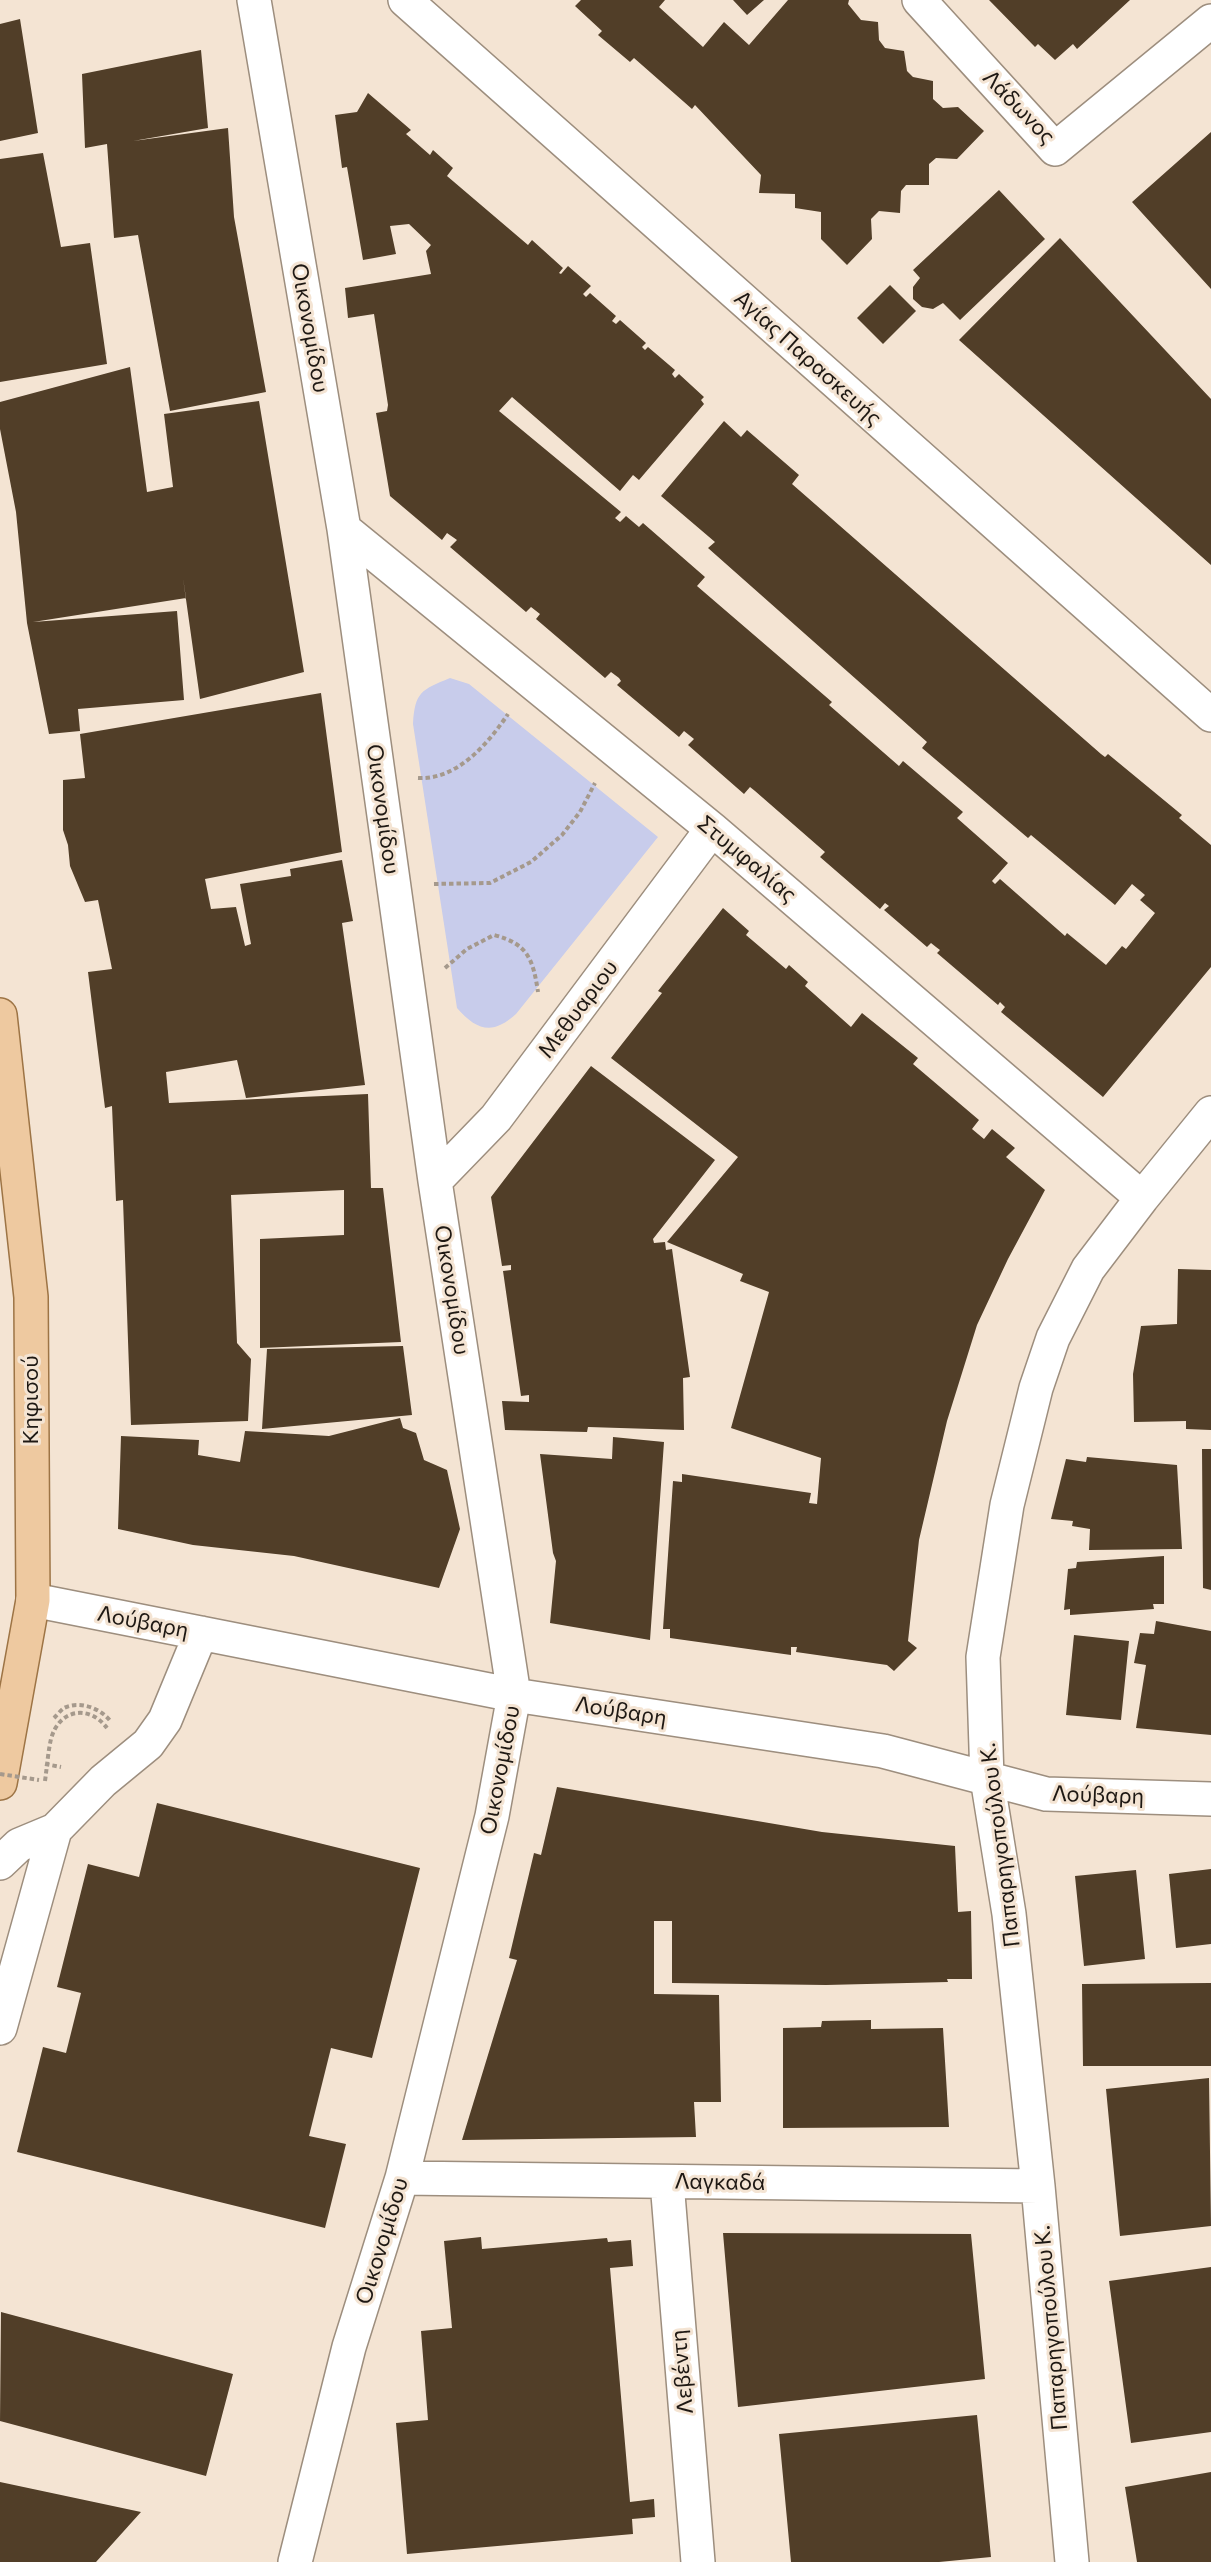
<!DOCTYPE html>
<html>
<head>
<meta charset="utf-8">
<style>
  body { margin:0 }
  canvas { display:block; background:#f4e4d3 }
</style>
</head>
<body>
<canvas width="1211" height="2562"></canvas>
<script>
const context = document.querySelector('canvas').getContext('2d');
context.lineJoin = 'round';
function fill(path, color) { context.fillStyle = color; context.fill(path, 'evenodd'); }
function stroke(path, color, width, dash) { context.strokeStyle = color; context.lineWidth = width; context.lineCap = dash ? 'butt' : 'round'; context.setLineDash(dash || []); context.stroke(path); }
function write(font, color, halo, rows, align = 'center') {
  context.font = font + ' Commissioner,sans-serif'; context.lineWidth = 6; context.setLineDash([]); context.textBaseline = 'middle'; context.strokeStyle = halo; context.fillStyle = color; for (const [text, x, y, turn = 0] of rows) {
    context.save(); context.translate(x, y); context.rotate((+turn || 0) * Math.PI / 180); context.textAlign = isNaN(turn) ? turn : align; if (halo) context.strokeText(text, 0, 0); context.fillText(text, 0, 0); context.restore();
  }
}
const green = new Path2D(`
  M450,678l19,6 189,153 -142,177c-23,21 -39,17 -59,-6l-44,-284c2,-32 8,-34 37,-46z`);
const building = new Path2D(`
  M581,0h84l-6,7 44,40 21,-25 25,23 39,-45h61l-1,4 13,16 17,2 1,18 6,8 19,3 3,20 6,6 20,4v18l10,9 15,-1 26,24 -27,28 -21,-1 -7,6v21h-23l-5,6 -1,22 -21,-2 -8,8 1,20 -25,26 -26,-26v-27l-26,-4v-14l-36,-1 2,-18 -66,-70 -3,4 -58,-51 -4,4 -32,-27 4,-4 -27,-25z
  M733,0h31l-17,15z
  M989,0h141l-53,49 -4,-5 -18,16 -17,-16 -3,3z
  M20,19l18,114 -38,8v-117z
  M201,50l7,78 -75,13 95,-13 6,89 32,175 -96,19 -32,-176 -24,3 -7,-94 -22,4 -3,-74z
  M368,93l43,37 -5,4 24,21 3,-5 20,18 -6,8 81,69 4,-5 31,28 -4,5 2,1 7,-8 23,20 -8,8 3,3 4,-4 26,23 -4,5 4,3 4,-4 26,23 -4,4 3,3 3,-3 27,23 -3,4 3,4 4,-4 25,23 -3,3 3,4 -65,76 -6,-5 -13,16 -108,-94 -13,14 122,101 -6,6 5,4 6,-6 13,11 4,-4 62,54 -8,9 135,116 -3,3 70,61 4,-5 60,51 -6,6 51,45 -16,18 3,3 5,-5 65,57 2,-3 39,32 16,-19 4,3 29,-36 -15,-13 5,-5 -13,-11 -17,21 -84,-70 -3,3 -106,-90 5,-6 -219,-194 7,-6 -54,-46 63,-75 17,16 6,-7 52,45 -7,9 309,270 4,3 3,-3 74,61 -3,3 32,27v122l-108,130 -102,-85 4,-5 -5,-5 -2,3 -61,-52 3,-3 -4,-3 -5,-4 -4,4 -43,-37 5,-4 -4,-3 -5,6 -60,-52 5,-5 -70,-61 -5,-4 -6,7 -56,-49 6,-6 -10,-8 -5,6 -62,-52 4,-4 -2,-3 -8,-6 -6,6 -69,-59 4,-5 -9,-7 -5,5 -76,-65 7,-7 -10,-7 -5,7 -52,-44 -14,-83 11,-2 1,-6 -14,-91 -26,4 -3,-30 86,-14 -5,-23 5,-6 -22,-21 -19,2 6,28 -33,6 -16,-93 -5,1 -7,-53 22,-3z
  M1211,132v157l-79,-87z
  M43,153l18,94 29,-4 17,121 -107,18v-223z
  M999,190l46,49 -85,81 -17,-17 -10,6 -11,-2 -9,-8v-12l7,-9 -7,-8z
  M1060,238l151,161v166l-252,-225z
  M890,285l26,26 -33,33 -26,-26z
  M130,367l17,125 26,-5 -9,-73 95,-13 45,271 -104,27 -17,-121 3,20 -153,24 144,-11 7,89 -106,9 2,22 -31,3 -22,-111 -11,-111 -16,-83v-27z
  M321,693l21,159 -137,27 6,30 25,-2 9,39 6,-2 -11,-60 51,-8 -1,-7 52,-9 11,61 -11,2 23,162 -119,13 -9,-38 -71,12 3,31 199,-9 3,94h12l18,154 -141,6v-109l84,-4v-45l-113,5 6,148 14,16 -3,62 -117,4 -8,-225 -7,1 -4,-95 -7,2 -17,-136 24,-3 -14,-69 -13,2 -15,-36 -2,-21 -5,-15v-50l22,-2 -5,-44z
  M723,908l26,23 -3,4 40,34 3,-4 19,17 -3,4 46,41 11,-14 56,45 -5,6 66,56 -7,9 12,10 8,-10 23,19 -9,9 39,33 -37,69 -31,66 -30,96 -28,119 -11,101 9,7 -23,23 -7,-6 -91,-13 1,-5h-6v8l-121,-17v-9h-7l10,-148 9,1v-8l129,19 -2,10 8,1 4,-46 -90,-30 38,-136 -29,-11 3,-7 -76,-32 71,-85 -127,-99 51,-65 -4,-2z
  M591,1066l124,94 -62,79 1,4 11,-1 1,8 6,-1 18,128 -7,1 1,52 -96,-3 -1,5 -82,-2 -3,-29 27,1v-7l-8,1 -18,-125 8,-1v-5l-9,1 -11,-69z
  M1178,1269l33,1v160l-25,-1v-8l-52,1 -1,-48 8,-48 36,-2z
  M403,1346l9,69 -150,14 5,-80z
  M400,1418l3,10 13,5 8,27 23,10 13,59 -21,59 -145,-32 -101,-11 -75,-16 3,-93 78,4 -1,15 42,7 5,-31 84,5z
  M613,1437l51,5 -14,198 -100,-17 6,-62 -3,-8 -13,-99 72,5z
  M1202,1449h9v141l-8,-2z
  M1087,1457l90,8 5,84 -93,1 1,-21 -18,-3 1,-5 -22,-2 15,-60 20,3z
  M1164,1556v48h-11l1,5 -84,6v-6l-6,1 4,-41 8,-1 1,-6z
  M1156,1621l55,10v104l-75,-7 10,-63 -12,-2 6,-30 14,1z
  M1074,1635l55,6 -8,79 -55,-5z
  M557,1787l265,45 133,14 3,66 13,-1 1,68h-25l1,3 -122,3 -154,-2v-62h-18v73l65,1 2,107h-27l2,35 -234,3 55,-180 -8,-2 25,-105 7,2z
  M157,1803l263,65 -48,190 -41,-10 -22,88 37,8 -21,84 -308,-76 26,-105 23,6 15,-60 -24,-6 31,-123 51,13z
  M1211,1869v75l-35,4 -7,-74z
  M1136,1870l9,89 -61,7 -9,-90z
  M1211,1983v83h-128l-1,-82z
  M871,2020v9l72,-1 6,99 -166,1v-100l38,-1 1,-6z
  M1209,2078l2,148 -91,10 -14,-147z
  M723,2233l248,1 14,145 -247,28z
  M481,2237l1,12 125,-11 1,4 23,-2 2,26 -23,2 20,234 24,-3 1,18 -23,2 1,15 -226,20 -11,-131 32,-3 -7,-89 31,-3 -8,-87z
  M1211,2267v165l-80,11 -22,-162z
  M1,2312l232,62 -27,102 -206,-55z
  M977,2415l14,142 -52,5h-148l-12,-128z
  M1211,2472v90h-74l-12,-75z
  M0,2482l141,30 -45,50h-96z`);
const path = new Path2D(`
  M418,778c39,2 70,-34 90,-64
  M434,884l56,-1 41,-21 31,-27 18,-23 15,-29
  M445,968l22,-19 27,-14c34,9 39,24 44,57
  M54,1718c3,-3 7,-8 10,-10 16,-8 38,1 47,14
  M45,1764l16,3
  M45,1781c2,-14 3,-29 6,-42 8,-30 38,-35 56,-11`);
const minor = new Path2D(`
  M254,0l90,529 91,652 79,514 -22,121 -90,362 -53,169 -54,215
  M405,0l806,715
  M919,0l136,149 156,-128
  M344,529l368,300 430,369
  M435,1181l61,-63 216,-289
  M33,1600l481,95 369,56 163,43 165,5
  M0,1863l19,-18 36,-15
  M0,2028l55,-198 48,-49 45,-37 17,-24 36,-87
  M402,2178l636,8
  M667,2182l31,380
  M1072,2562l-34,-376 -29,-272 -22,-136 -4,-121 24,-152 29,-117 17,-50 35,-69 54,-71 69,-85`);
const major = new Path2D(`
  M0,1015l31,282 2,303 -33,183`);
const pathBridge = new Path2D(`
  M0,1774l39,6`);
const streetNames = [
  ["Λάδωνος",1019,107,46],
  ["Οικονομίδου",310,328,80],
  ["Αγίας Παρασκευής",808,358,42],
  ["Οικονομίδου",383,809,82],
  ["Στυμφαλίας",747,859,40],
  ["Μεθυαριου",578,1009,-53],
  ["Οικονομίδου",452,1290,81],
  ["Κηφισού",31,1400,-90],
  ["Λούβαρη",143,1622,11],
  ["Λούβαρη",621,1711,9],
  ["Οικονομίδου",500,1770,-79],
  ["Λούβαρη",1098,1795,2],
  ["Παπαρηγοπούλου Κ.",1000,1845,-97],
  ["Λαγκαδά",720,2182,1],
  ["Οικονομίδου",382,2241,-73],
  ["Παπαρηγοπούλου Κ.",1051,2328,-95],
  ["Λεβέντη",682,2372,-95]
];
fill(green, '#c8cceb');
fill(building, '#513e28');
stroke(minor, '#9d8e7e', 36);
stroke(major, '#9d7445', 36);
stroke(path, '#a5998c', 4, [4.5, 3]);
stroke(minor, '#fff', 33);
stroke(major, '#eec9a0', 33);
stroke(pathBridge, '#a5998c', 4, [4.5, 3]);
write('22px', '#1e1813', '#f4e4d3', streetNames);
</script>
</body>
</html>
